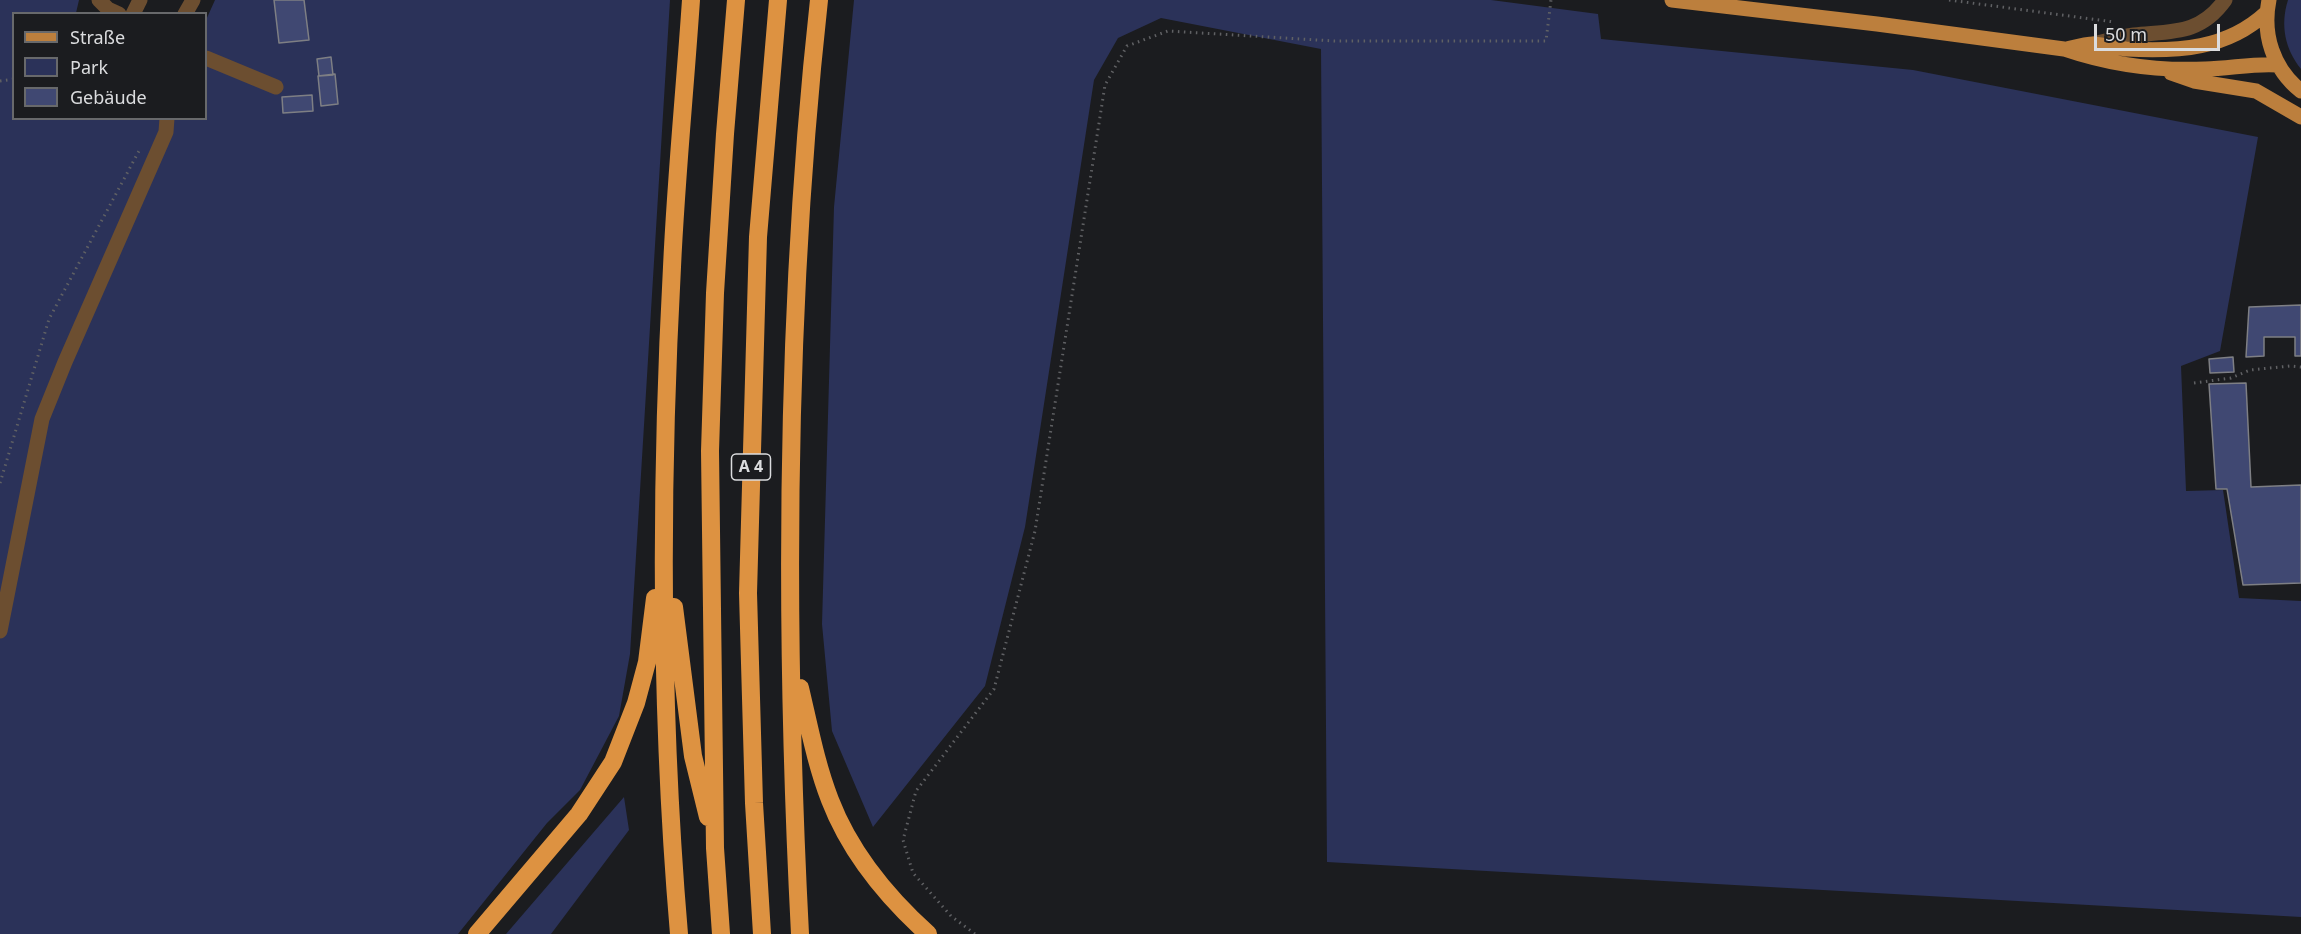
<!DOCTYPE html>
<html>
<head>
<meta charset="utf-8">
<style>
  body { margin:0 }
  #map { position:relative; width:2301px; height:934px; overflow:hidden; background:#1b1c1f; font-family:"Noto Sans",sans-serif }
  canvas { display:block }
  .legend { position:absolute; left:12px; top:12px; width:195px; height:108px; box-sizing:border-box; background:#1b1c1f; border:2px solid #68696b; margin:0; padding:8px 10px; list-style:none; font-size:18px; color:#dbdcde }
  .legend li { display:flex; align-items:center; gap:12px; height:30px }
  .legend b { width:30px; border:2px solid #68696b }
  .scale { position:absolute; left:2094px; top:24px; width:126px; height:27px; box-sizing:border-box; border:3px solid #dbdcde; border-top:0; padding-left:8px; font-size:18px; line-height:21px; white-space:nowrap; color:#dbdcde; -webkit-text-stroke:4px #1b1c1f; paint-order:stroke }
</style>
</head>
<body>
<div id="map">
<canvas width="2301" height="934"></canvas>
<ul class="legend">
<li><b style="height:8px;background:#bc7f3d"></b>Straße</li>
<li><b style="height:16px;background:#2b3259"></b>Park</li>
<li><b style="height:16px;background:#404872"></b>Gebäude</li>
</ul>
<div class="scale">50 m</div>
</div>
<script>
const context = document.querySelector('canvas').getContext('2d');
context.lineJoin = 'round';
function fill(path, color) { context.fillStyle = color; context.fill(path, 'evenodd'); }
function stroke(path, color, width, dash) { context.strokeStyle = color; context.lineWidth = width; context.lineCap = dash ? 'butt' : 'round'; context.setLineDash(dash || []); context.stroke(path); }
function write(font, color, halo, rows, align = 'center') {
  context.font = font + ' "Noto Sans",sans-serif'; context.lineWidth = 6; context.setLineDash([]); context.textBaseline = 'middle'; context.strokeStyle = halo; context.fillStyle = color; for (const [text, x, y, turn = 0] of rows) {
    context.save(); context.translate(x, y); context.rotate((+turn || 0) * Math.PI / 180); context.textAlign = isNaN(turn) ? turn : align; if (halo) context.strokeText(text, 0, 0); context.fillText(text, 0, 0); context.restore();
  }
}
const green = new Path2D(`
  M0,0h79l-3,13 -62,1v104h192v-98l9,-20h455l-40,654 -11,62 -39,74 -33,33 -89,111h-458z
  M854,0h637l107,14 3,25 312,31 345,67 -38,214 -39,15 5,125 37,-1 16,108 62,3v316l-974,-55 -6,-813 -160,-31 -43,20 -24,42 -69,447 -40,159 -112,141 -41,-96 -10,-107 12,-417z
  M2288,0h13v69c-16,-20 -21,-44 -13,-69z
  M624,797l5,33 -78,104h-45z`);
const building = new Path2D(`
  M274,0h30l5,40 -30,3z
  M331,57l2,18 -14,1 -2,-17z
  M335,74l3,30 -17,2 -3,-30z
  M312,95l1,16 -30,2 -1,-16z
  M2301,305v51h-6v-19h-31v19l-18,1 3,-50z
  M2233,357l1,15 -24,1 -1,-14z
  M2246,383l5,104 50,-2v98l-58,2 -16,-96h-11l-7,-105z`);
const path = new Path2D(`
  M1949,0l165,22
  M0,81l14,-2
  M2194,383l37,-5 19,-8 40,-4 11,1
  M0,483l49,-164 91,-170
  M975,934l-24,-18 -38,-43 -10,-33 13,-49 78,-102 41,-158 70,-446 22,-39 41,-15 166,10h212l5,-41`);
const minor = new Path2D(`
  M99,0l9,9 11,5
  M133,14l7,-14
  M185,14l8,-14
  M2093,44c14,-3 27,-7 41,-9 38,-4 66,0 91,-35
  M206,58l70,29
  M0,631l42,-212 23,-57 101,-230 1,-14`);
const major = new Path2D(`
  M1672,0l205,24 187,25c44,15 94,22 141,20 24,0 48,-6 73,-4
  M2269,0c-7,34 4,69 32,91
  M2067,49c8,-2 18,-5 27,-5 11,1 22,4 32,5 52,3 101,0 140,-36
  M2171,73l23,8 62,10 45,26`);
const highway = new Path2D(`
  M674,607l19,149 15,61
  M800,688c9,38 16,76 30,112 20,52 57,97 98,134
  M477,934l102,-120 34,-52 23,-59 11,-41 8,-64
  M679,934c-19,-222 -19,-445 -7,-667 4,-89 13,-178 19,-267
  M721,934l-6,-86 -5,-397 5,-158 10,-159 11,-134
  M762,934l-8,-131 -6,-210 10,-356 20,-237
  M800,934c-16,-309 -15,-626 19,-934`);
const shields = [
  [751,467,39]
];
const shieldNames = [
  ["A 4",751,467]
];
fill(green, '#2b3259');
fill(building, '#404872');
stroke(building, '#7e7f84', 1.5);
stroke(path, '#606164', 3, [1.5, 4.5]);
stroke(minor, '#6c4e30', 15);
stroke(major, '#bc7f3d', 15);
stroke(highway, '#dd9241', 18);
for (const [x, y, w] of shields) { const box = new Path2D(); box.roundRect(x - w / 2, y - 13, w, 26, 4.5); context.fillStyle = '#1b1c1f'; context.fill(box); stroke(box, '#dbdcde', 1.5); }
write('bold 16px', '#dbdcde', null, shieldNames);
</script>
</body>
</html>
